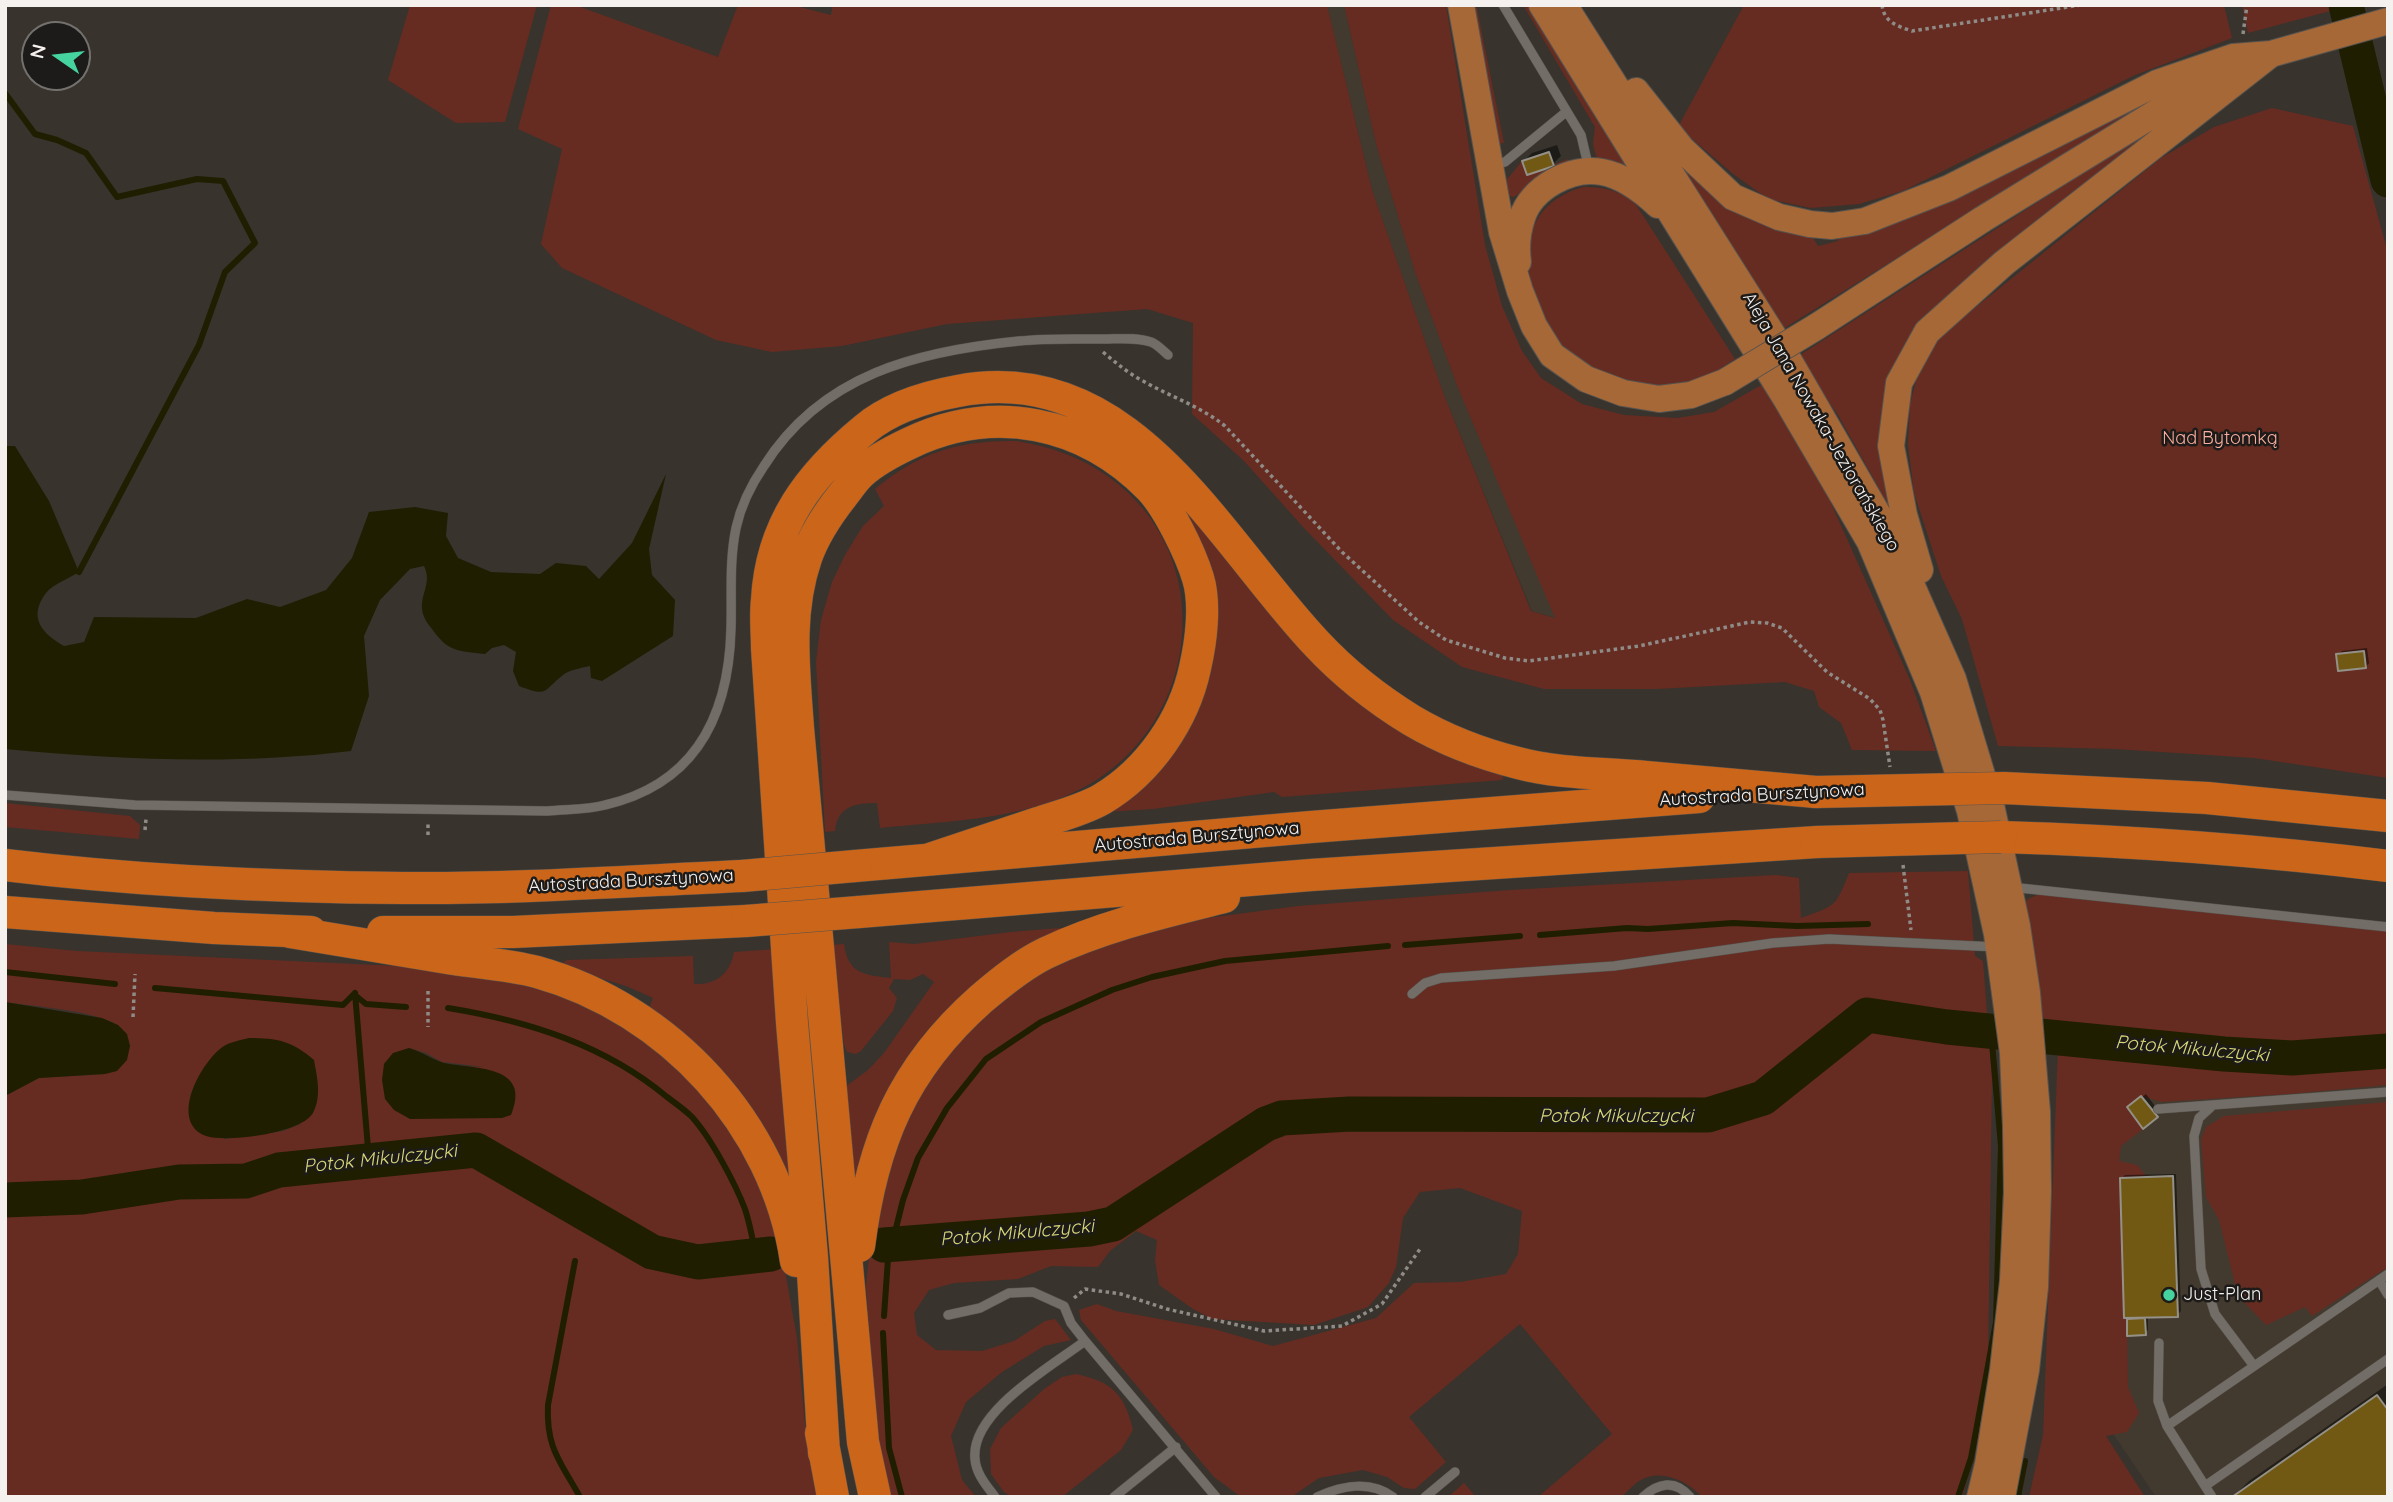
<!DOCTYPE html>
<html>
<head>
<meta charset="utf-8">
<style>
  body { margin:0 }
  #map { position:relative; width:2393px; height:1502px; overflow:hidden; background:#38332d; font-family:Quicksand,sans-serif }
  canvas { display:block }
  .frame { position:absolute; inset:0; border:7px solid #f4f1ee; pointer-events:none }
  .north { position:absolute; left:21px; top:21px; width:70px; height:70px; box-sizing:border-box; background:#1d1b19; border:2px solid #73716e; border-radius:50%; rotate:284deg; font-size:19px; font-weight:700; line-height:28px; text-align:center; color:#f4f1ee }
  .north::after { content:''; display:block; margin:auto; width:24px; height:32px; background:#45d49f; clip-path:polygon(50% 0,100% 100%,50% 72%,0 100%) }
</style>
</head>
<body>
<div id="map">
<canvas width="2393" height="1502"></canvas>
<div class="frame"></div>
<div class="north">N</div>
</div>
<script>
const context = document.querySelector('canvas').getContext('2d');
context.lineJoin = 'round';
function fill(path, color) { context.fillStyle = color; context.fill(path, 'evenodd'); }
function stroke(path, color, width, dash) { context.strokeStyle = color; context.lineWidth = width; context.lineCap = dash ? 'butt' : 'round'; context.setLineDash(dash || []); context.stroke(path); }
function write(font, color, halo, rows, align = 'center') {
  context.font = font + ' Quicksand,sans-serif'; context.lineWidth = 5; context.setLineDash([]); context.textBaseline = 'middle'; context.strokeStyle = halo; context.fillStyle = color; for (const [text, x, y, turn = 0] of rows) {
    context.save(); context.translate(x, y); context.rotate((+turn || 0) * Math.PI / 180); context.textAlign = isNaN(turn) ? turn : align; if (halo) context.strokeText(text, 0, 0); context.fillText(text, 0, 0); context.restore();
  }
}
const built = new Path2D(`
  M1327,5h17l32,139 39,128 43,116 98,230 -24,-7 -88,-216 -72,-205z
  M2388,1078v419h-232l-42,-62 -9,-339z`);
const green = new Path2D(`
  M410,5h127l-32,117 -49,1 -68,-43z
  M551,5h24l143,52 20,-52h54l39,10 2,-10h494l45,185 72,205 87,216 24,7 -97,-230 -43,-116 -39,-128 -32,-139h102l39,240 17,61 20,45 19,27 41,26 42,11 53,3 37,-6 49,-28 59,99 88,197 26,71 -84,-1 -11,-27 -22,-16 -5,-16 -29,-9 -128,7h-113l-82,-22 -69,-47 -90,-93 -59,-66 -52,-47 1,-91 -46,-14 -200,15 -105,22 -70,6 -56,-12 -154,-72 -21,-24 21,-95 -44,-20z
  M1523,5l8,3 102,164 -29,-9 -8,-7 -3,-12 2,-17z
  M1744,5h480l8,33 -99,38 -230,115 -44,13 -48,4 -43,-9 -36,-26 -54,-46z
  M2242,5h91l1,5 -86,23z
  M1472,7l5,1 27,135 -8,1z
  M2154,98l-371,231 -103,-164 52,46 44,19 37,8 5,8 20,-5v-3z
  M2272,108l81,18 35,127v525l-134,-20 -139,-9 -117,-3 -36,-127 -21,-43 -27,-83 -6,-49 2,-40 9,-34 20,-33 222,-179 53,-31z
  M2164,121l-227,186 -52,90 -4,19 -1,35 9,55 -51,-91 -41,-58z
  M1568,159l4,6 -38,18 -20,14 -5,-1 -4,-14 17,-21 5,14z
  M1583,187c21,0 35,3 52,16l100,156c-10,6 -21,15 -32,19 -45,16 -100,4 -135,-27 -14,-12 -22,-27 -29,-44 -21,-51 -15,-103 44,-120z
  M1017,441c34,6 65,16 93,37 100,72 94,221 -1,293 -64,49 -152,49 -229,57l-3,-25c-21,0 -40,3 -42,28l-10,1 -9,-170 5,-42 11,-38 13,-27 18,-29 21,-20 -9,-17c44,-37 85,-49 142,-48z
  M1173,491l126,154 205,129 -2,6 -220,17 -8,-5 -121,17 -48,3 47,-34 24,-27 13,-23 13,-28 10,-36z
  M5,803l125,13 10,9 -1,14 -134,-12z
  M1968,871l7,85 8,5 9,118 -4,281 -7,69 -19,68h-260c-15,-17 -42,-29 -63,-16 -6,4 -12,11 -18,16h-83l74,-63 -92,-110 -111,93 37,45 -31,27 -11,-1 -17,-11 -24,-7 -44,8 -28,19h-50l-27,-20 -133,-157 -2,-10 18,-6 19,7 98,18 59,17 103,-28 38,-35 46,-1 46,-8 12,-20 4,-43 -62,-23 -40,4 -17,26 -7,49 -7,16 -21,24 -54,18 -102,-6 -19,-10 -34,-24 -4,-25 2,-20 -21,-9 -26,20 -12,16 -47,-1 -33,13 -64,4 -25,7 -15,23 3,22 19,15 46,1 32,-10 31,-20 10,-2 16,21 -27,6 -42,26 -36,30 -15,34 11,44 14,17h-87l-11,-45 -12,-166 8,-76 32,-95 29,-44 48,-57 51,-42 67,-30 91,-22 106,-14 212,-16 266,-15 23,3 2,40c35,-13 34,-10 48,-45z
  M2039,894l349,37v116l-101,8 -73,-4 -171,-21 -20,-125 5,-6z
  M1073,927l-71,38 -149,222 -8,-100 23,-17 16,-17 50,-71 -11,-8 -13,6 -16,-1 -5,9 8,10 -4,13 -32,40 -5,3 -9,-2 -3,-8 -12,-99 12,-1c4,30 20,31 47,34l-2,-36 25,2 97,-12z
  M5,944l72,7 321,15 126,17 54,19 53,28 53,43 51,60 41,88 21,117 10,108 13,51h-815v-401l34,-18 66,-4 25,-28c-2,-9 -4,-14 -10,-19 -19,-16 -89,-21 -115,-25zM409,1048l17,5 16,9 42,5 -100,-3 9,-10zM191,1092l110,32 -18,7 -58,8 -31,-13 -5,-15z
  M777,949l12,231c-26,-72 -80,-127 -140,-172l4,-10 -27,-12 -62,-19 -3,-3 6,-4 126,-4 1,28c22,1 36,-10 40,-32z
  M2058,1047c76,1 152,16 229,17 33,1 68,-5 101,-8v29l-99,9 -128,8 -19,-6 -15,11 16,22 -22,17 -2,15 18,4 10,12 -27,1 4,140 3,1 1,68 11,26 -12,19 -21,4 39,61h-116l14,-62z
  M2388,1102v165l-76,49 -7,-9 -39,18 -28,-29 -19,-76 -13,-23 -5,-57 5,-13 18,-11z
  M1076,1374c36,8 48,19 57,56l-12,20 -59,47h-50l-8,-5 -13,-18 -1,-25 11,-21 43,-39 18,-12z
  M1464,1483l12,14h-28z`);
const water = new Path2D(`
  M5,446h10l34,55 30,71c-9,6 -26,12 -33,21 -19,25 -3,41 18,53l20,-4 10,-25 102,1 51,-19 33,8 46,-17 26,-32 17,-46 46,-5 33,6 -2,23 12,22 33,14 49,2 16,-11 30,3 13,13 33,-36 34,-69 -17,75 3,26 23,25 -2,36 -71,45 -11,-3 -1,-12c-9,2 -21,4 -27,9 -21,17 -15,22 -44,11l-6,-15 3,-19 -12,-7 -12,3 -7,6c-27,-3 -37,-2 -53,-25 -5,-6 -9,-12 -10,-20 -1,-17 10,-26 2,-43l-14,3 -30,31 -16,36 5,60 -18,55c-114,14 -232,9 -346,-2z
  M5,1002l97,16 16,7 9,9 3,12 -3,14 -10,11 -12,3 -66,4 -34,18z
  M249,1038c29,0 43,3 65,22 3,17 8,36 -1,53 -11,20 -86,30 -107,23 -38,-14 -5,-75 18,-90 7,-4 17,-6 25,-8z
  M409,1048c12,3 24,12 35,15 28,6 89,1 67,52l-9,3 -92,1 -16,-9 -9,-11 -3,-19 2,-16 9,-11z`);
const shadow = new Path2D(`
  M1557,145l4,11 -8,8 -29,-3 8,-8z
  M2367,648l2,15 -3,4 -28,-12 4,-4z
  M2146,1094l14,19 -4,3 -23,-12z
  M2176,1174l5,137 -4,4 -29,1v14l-3,3 -16,1 -7,-156 3,-3z
  M2388,1384v113h-155l16,-16z`);
const stream = new Path2D(`
  M5,93l30,41 22,6 29,13 31,44 80,-18 26,2 32,62 -30,29 -26,73 -120,227
  M1540,935l87,-7 21,1 85,-6 64,3 71,-2
  M1405,945l115,-9
  M5,972l110,12
  M155,988l188,17 12,-12
  M355,993l14,167
  M356,996l10,8 40,3
  M448,1008c80,13 157,37 219,89 8,6 18,13 25,20 19,21 43,66 53,92 5,15 8,32 11,47
  M892,1244l11,-44 15,-42 29,-50 39,-49 55,-37 71,-32 40,-13 73,-16 163,-15
  M575,1261l-27,144c-2,43 12,56 32,92
  M884,1316l5,-72
  M883,1333l6,115 13,49
  M1958,1497l13,-39 25,-136 5,-176 -10,-115
  M2018,1497l7,-36`);
const river = new Path2D(`
  M2346,5l42,175
  M5,1200l77,-3 97,-15 67,-1 33,-11 197,-20 176,102 46,10 73,-8
  M884,1245l205,-16 24,-5 153,-100 16,-6 68,-4 358,1 55,-17 104,-83 80,12 277,27 68,4 96,-7`);
const building = new Path2D(`
  M1549,152l5,14 -27,9 -5,-14z
  M2364,651l2,17 -28,3 -2,-17z
  M2141,1096l17,21 -15,12 -16,-22z
  M2173,1176l5,141 -54,1 -4,-140z
  M2145,1318l1,17 -19,1v-17z
  M2377,1395l11,15v87h-156z`);
const path = new Path2D(`
  M1882,5c2,17 15,21 30,26l169,-26
  M2243,34l4,-29
  M1103,352c13,11 25,21 40,29 28,16 57,25 82,45l117,126 77,70 27,18 59,18 24,3 110,-15 111,-24 17,1 15,5 45,44 43,27 10,11 3,10 7,47
  M145,830l1,-11
  M428,835v-12
  M1903,865l8,65
  M428,991v36
  M133,1017l2,-43
  M1074,1298l11,-9 36,5 46,15 97,22 78,-5 40,-22 38,-55`);
const service = new Path2D(`
  M1503,5l78,130 8,34
  M1492,165l13,-3 61,-50
  M5,795l130,10 412,6c19,-2 40,-1 58,-6 91,-21 124,-90 126,-177 1,-34 -2,-66 5,-100 5,-23 15,-43 28,-62 58,-92 154,-115 255,-125 28,-3 56,-2 84,-2 16,0 33,-2 48,3 6,2 11,8 17,13
  M2010,887l378,40
  M1412,994l13,-11 16,-5 173,-12 159,-23 56,-4 168,8
  M2211,1107l-12,11 -5,18 7,133 14,45 39,52
  M2158,1109l230,-17
  M2379,1280l9,15
  M948,1315l32,-7 29,-15 24,-1 31,14 7,17 14,18
  M2159,1343l-1,58 9,25
  M2205,1486l-38,-60 221,-152
  M995,1497c-8,-11 -19,-23 -20,-38 -5,-47 77,-93 110,-118l131,156
  M1114,1497l62,-50
  M1317,1497c24,-11 52,-18 76,0
  M1425,1497l30,-25
  M1643,1497c15,-14 32,-18 47,0
  M2212,1497l-7,-11 183,-127`);
const primary = new Path2D(`
  M1461,5l41,227 18,59 14,35 18,29 34,24 37,14 36,6 32,-4 34,-13
  M1542,5l243,392 85,145 63,150 37,119 27,123 16,119 3,73 1,67 -4,88 -10,89 -15,94 -8,33
  M1564,5l224,354 100,173 65,147 38,126 26,121 10,67 10,119 1,79 -3,96 -9,83 -24,127
  M2257,60l14,-6 117,-33
  M1636,91l46,58 51,48 46,20 31,7 22,2 33,-5 84,-33 208,-105 76,-26 38,-3
  M1518,262c-2,-15 -1,-29 4,-44 9,-30 49,-52 80,-46 22,4 40,18 56,33
  M1816,327l167,-108 197,-121 42,-21
  M1920,570l-16,-55 -13,-69 8,-63 28,-51 77,-69 267,-209`);
const motorway = new Path2D(`
  M2001,837c129,4 258,13 387,29
  M5,865c132,16 265,22 398,23 113,1 226,-7 339,-12
  M855,866l456,-39 388,-30
  M5,912l209,16 97,4
  M859,912l452,-37 506,-33
  M290,932c55,9 109,18 163,27 28,4 57,6 84,13 132,37 239,152 259,289
  M383,932h130l233,-11
  M859,1246c13,-103 43,-177 122,-247 20,-17 42,-35 65,-46 57,-27 118,-41 178,-56
  M821,1433l12,64
  M824,1453l-12,-196 -20,-234 -25,-375c0,-16 -2,-32 0,-48 4,-75 42,-125 98,-171 26,-22 60,-32 93,-38 172,-33 259,147 358,252 27,29 61,56 95,77 32,19 71,34 107,43 41,11 86,10 128,14 57,5 113,10 170,15
  M875,1497l-12,-55 -65,-714c-4,-57 -11,-115 8,-170 8,-23 22,-44 37,-63 6,-7 11,-16 18,-22 14,-13 32,-22 49,-30 84,-40 174,-22 240,45 18,19 40,64 48,90 8,26 3,64 -3,90 -11,52 -46,103 -93,131 -19,11 -43,17 -64,24 -36,12 -72,24 -108,36`);
const primaryBridge = new Path2D(`
  M1725,382l91,-55`);
const motorwayBridge = new Path2D(`
  M1816,792l188,-4 203,10 181,18
  M1817,842l184,-5
  M742,876l113,-10
  M746,921l113,-9`);
const markers = [
  [2169,1295,7,"#45d49f"]
];
const streetNames = [
  ["Aleja Jana Nowaka-Jeziorańskiego",1821,422,60],
  ["Autostrada Bursztynowa",1762,795,-3],
  ["Autostrada Bursztynowa",1197,837,-5],
  ["Autostrada Bursztynowa",631,881,-3]
];
const parkNames = [
  ["Nad Bytomką",2220,439]
];
const poiNames = [
  ["Just-Plan",2183,1295]
];
const waterNames = [
  ["Potok Mikulczycki",2192,1049,5],
  ["Potok Mikulczycki",1616,1116],
  ["Potok Mikulczycki",380,1159,-6],
  ["Potok Mikulczycki",1017,1233,-5]
];
fill(built, '#433a2f');
fill(green, '#662c21');
fill(water, '#201e00');
fill(shadow, '#0007');
stroke(stream, '#201e00', 6);
stroke(river, '#201e00', 35);
fill(building, '#715913');
stroke(building, '#949189', 2);
stroke(service, '#56534e', 10);
stroke(primary, '#56534e', 28);
stroke(motorway, '#56534e', 33);
stroke(path, '#8f8b87', 3.5, [3.5, 3.5]);
stroke(service, '#736d67', 9);
stroke(primary, '#a76838', 26);
stroke(motorway, '#ca6519', 32);
stroke(primaryBridge, '#56534e', 28, []);
stroke(motorwayBridge, '#56534e', 33, []);
stroke(primaryBridge, '#a76838', 26);
stroke(motorwayBridge, '#ca6519', 32);
for (const [x, y, r, color] of markers) { const dot = new Path2D(); dot.arc(x, y, r, 0, 2 * Math.PI); context.fillStyle = color; context.fill(dot); stroke(dot, '#1d1b19', 2.5); }
write('18px', '#f4f1ee', '#1d1b19', streetNames);
write('18px', '#fcae9e', '#1d1b19', parkNames);
write('18px', '#f4f1ee', '#1d1b19', poiNames, 'left');
write('italic 19px', '#d9d877', '#1d1b19', waterNames);
</script>
</body>
</html>
